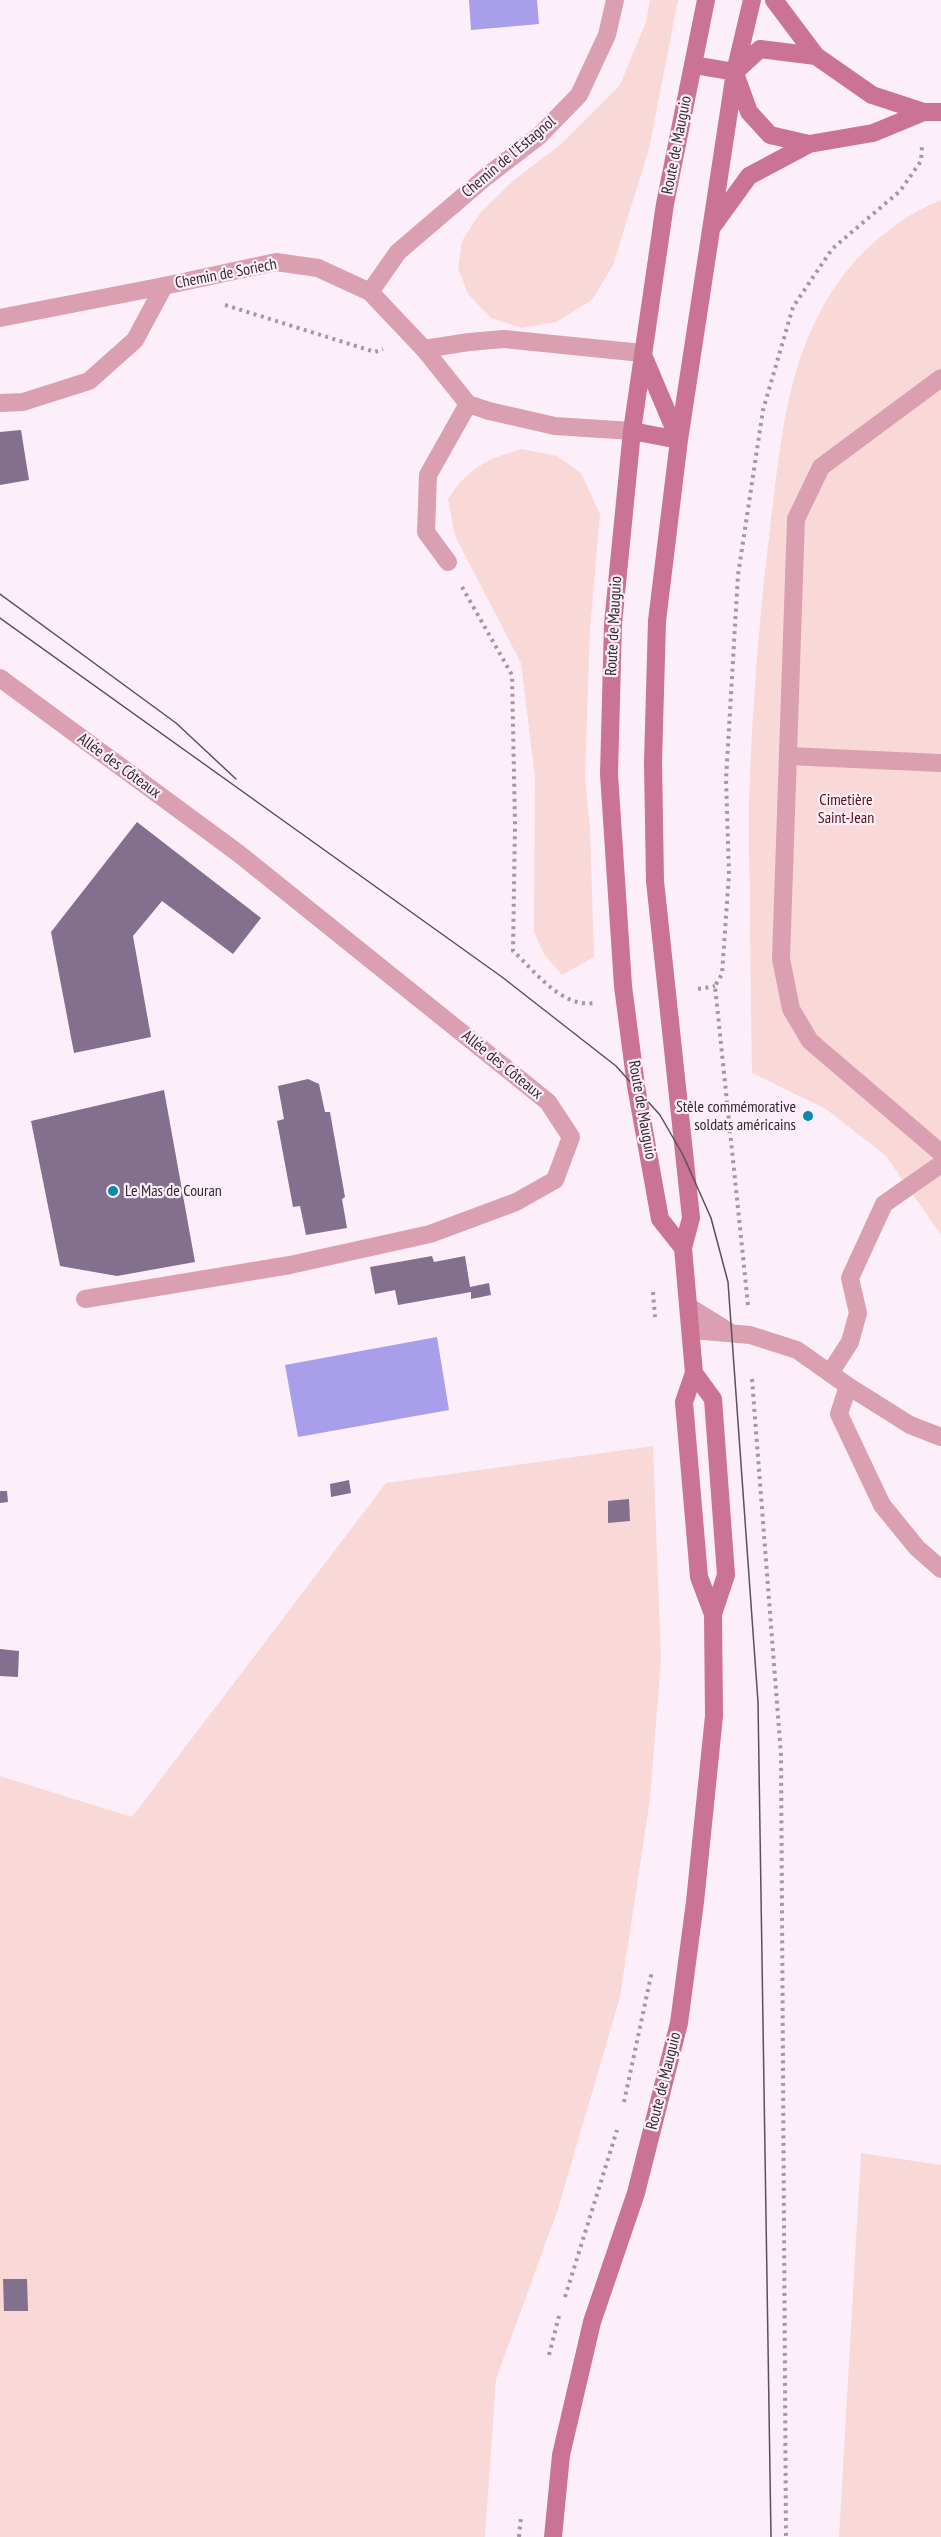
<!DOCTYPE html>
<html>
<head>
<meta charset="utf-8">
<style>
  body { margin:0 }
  canvas { display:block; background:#fceff9 }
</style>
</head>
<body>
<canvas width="941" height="2537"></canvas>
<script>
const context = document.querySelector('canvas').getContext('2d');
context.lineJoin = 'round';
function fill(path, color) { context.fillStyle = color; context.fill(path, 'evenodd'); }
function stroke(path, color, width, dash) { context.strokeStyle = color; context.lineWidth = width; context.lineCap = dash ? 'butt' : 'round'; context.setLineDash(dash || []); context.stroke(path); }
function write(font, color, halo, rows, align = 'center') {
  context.font = font + ' "PT Sans Narrow",sans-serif'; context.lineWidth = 4.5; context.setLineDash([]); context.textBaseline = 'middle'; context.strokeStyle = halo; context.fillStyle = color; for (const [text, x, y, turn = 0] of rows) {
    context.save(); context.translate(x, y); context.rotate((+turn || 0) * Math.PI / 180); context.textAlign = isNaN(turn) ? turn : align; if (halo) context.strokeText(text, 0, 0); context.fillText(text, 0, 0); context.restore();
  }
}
const green = new Path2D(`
  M650,0h28l-29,149 -36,116 -21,35 -36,22 -34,6 -31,-10 -23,-24 -10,-26 4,-27 18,-28 34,-33 47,-36 59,-59 26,-63z
  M941,200v1035l-55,-79 -60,-47 -74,-36c-1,-61 -2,-122 -2,-183 -1,-30 -2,-60 -1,-90 3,-91 10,-182 21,-272 9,-70 14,-142 45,-206 26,-55 70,-99 126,-122z
  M522,449l35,7 24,17 19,41 -10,115 -5,148 5,51 4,129 -32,18 -18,-21 -10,-22 1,-154 -14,-115 -66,-127 -7,-37c21,-32 39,-40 74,-50z
  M653,1446l8,214 -11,139 -30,198 -62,212 -62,170 -11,158h-485v-761l132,41 254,-334z
  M861,2153l80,12v372h-102z`);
const water = new Path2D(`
  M469,0h68l2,24 -68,6z
  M437,1337l12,73 -151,27 -13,-72z`);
const building = new Path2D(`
  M21,430l8,50 -29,5v-53z
  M137,822l124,96 -28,36 -71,-53 -29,35 18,101 -77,16 -23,-121z
  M308,1079l11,5 6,28h5l15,85 -3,2 5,29 -41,7 -6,-29 -7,1 -16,-86 7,-2 -6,-33z
  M164,1090l31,172 -78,14 -57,-10 -29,-145z
  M432,1256l2,6 31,-6 5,31 19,-4 2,12 -20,4v-7l-73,13 -3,-15 -20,4 -5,-27z
  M349,1480l2,13 -20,4 -1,-13z
  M0,1491h7l1,11 -8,1z
  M629,1499l1,22 -22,2v-22z
  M0,1649l19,2 -1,26 -18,-1z
  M3,2279h24l1,32h-24z`);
const path = new Path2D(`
  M225,305l150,47 8,-3
  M462,587l50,88 3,149 -2,127c23,21 48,57 82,52
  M698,989l17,-3
  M653,1292l2,25
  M748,1305l-33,-319 7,-12 7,-100 -3,-95 12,-204 25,-165 30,-103 39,-58 68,-58 21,-30 1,-15
  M752,1379l29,376 5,782
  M624,2102l28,-131
  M565,2297l52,-167
  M549,2355l10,-39
  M519,2537l2,-21`);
const lane = new Path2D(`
  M941,378l-120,89 -25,52 -15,440 10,50 19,32 131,112
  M0,403l23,-1 66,-21 46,-41 29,-54
  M448,562l-22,-30 2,-57 40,-71
  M788,756l153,7
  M830,1373l20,-31 8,-29 -8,-35 34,-74 57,-40
  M848,1386l-9,28 43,91 35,43 24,21`);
const street = new Path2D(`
  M370,292l28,-40 89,-76 52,-40 40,-41 28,-60 8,-35
  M0,318l164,-32 112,-24 42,6 52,24 54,57 44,55 21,7 66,15 77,5
  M424,349l45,-7 35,-3 138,14
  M0,678l238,175 310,249 23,35 -16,43 -39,22 -86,32 -140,31 -205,34
  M689,1307l39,24
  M692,1330l58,5 47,15 51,36 62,39 31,12`);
const secondary = new Path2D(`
  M774,0l42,56 56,39 52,17h17
  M694,65l41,7
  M735,72l25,-23 56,7
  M736,76l13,36 21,23 39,9
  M712,227l37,-51 60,-32 64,-11 51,-21
  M643,355l36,85
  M632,431l47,9
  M683,1248l-23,-29 -24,-133 -13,-100 -14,-212 4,-150 19,-193 33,-227 41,-204
  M713,1614l-14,-37 -15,-175 10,-29 -11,-125 8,-30 -36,-337 -2,-119 4,-141 22,-181 56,-368 17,-72
  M553,2537l8,-82 31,-133 44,-129 43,-170 16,-121 19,-186 -1,-102 13,-39 -13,-176 -19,-26`);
const tram = new Path2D(`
  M0,594l176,129 60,56
  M0,618l502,359 114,89 44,49 23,40 28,63 17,64 30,420 13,835`);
const markers = [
  [808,1116,6,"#068aab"],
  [113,1191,6,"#068aab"]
];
const streetNames = [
  ["Route de Mauguio",677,145,-79],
  ["Chemin de l'Estagnol",509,157,-40],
  ["Chemin de Soriech",226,274,-11],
  ["Route de Mauguio",614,626,-87],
  ["Allée des Côteaux",119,766,36],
  ["Allée des Côteaux",502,1065,39],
  ["Route de Mauguio",642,1110,80],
  ["Route de Mauguio",664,2081,-76]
];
const parkNames = [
  ["Cimetière",846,800],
  ["Saint-Jean",846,818]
];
const poiNames = [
  ["Stèle commémorative",796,1107],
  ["soldats américains",796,1125],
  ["Le Mas de Couran",125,1191,"left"]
];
fill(green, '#f8d9d8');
fill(water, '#a99ee9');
fill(building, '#82708e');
stroke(path, '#a498a1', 4, [3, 4.5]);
stroke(lane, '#db9fb2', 18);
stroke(street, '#db9fb2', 18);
stroke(secondary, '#ca7392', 18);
stroke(tram, '#5c5059', 1.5);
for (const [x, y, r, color] of markers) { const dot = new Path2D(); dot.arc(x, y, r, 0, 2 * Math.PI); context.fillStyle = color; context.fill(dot); stroke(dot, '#fceff9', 2); }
write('16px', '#342831', '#fceff9', streetNames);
write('16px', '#5a0b16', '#fceff9', parkNames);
write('16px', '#342831', '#fceff9', poiNames, 'right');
</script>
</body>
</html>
